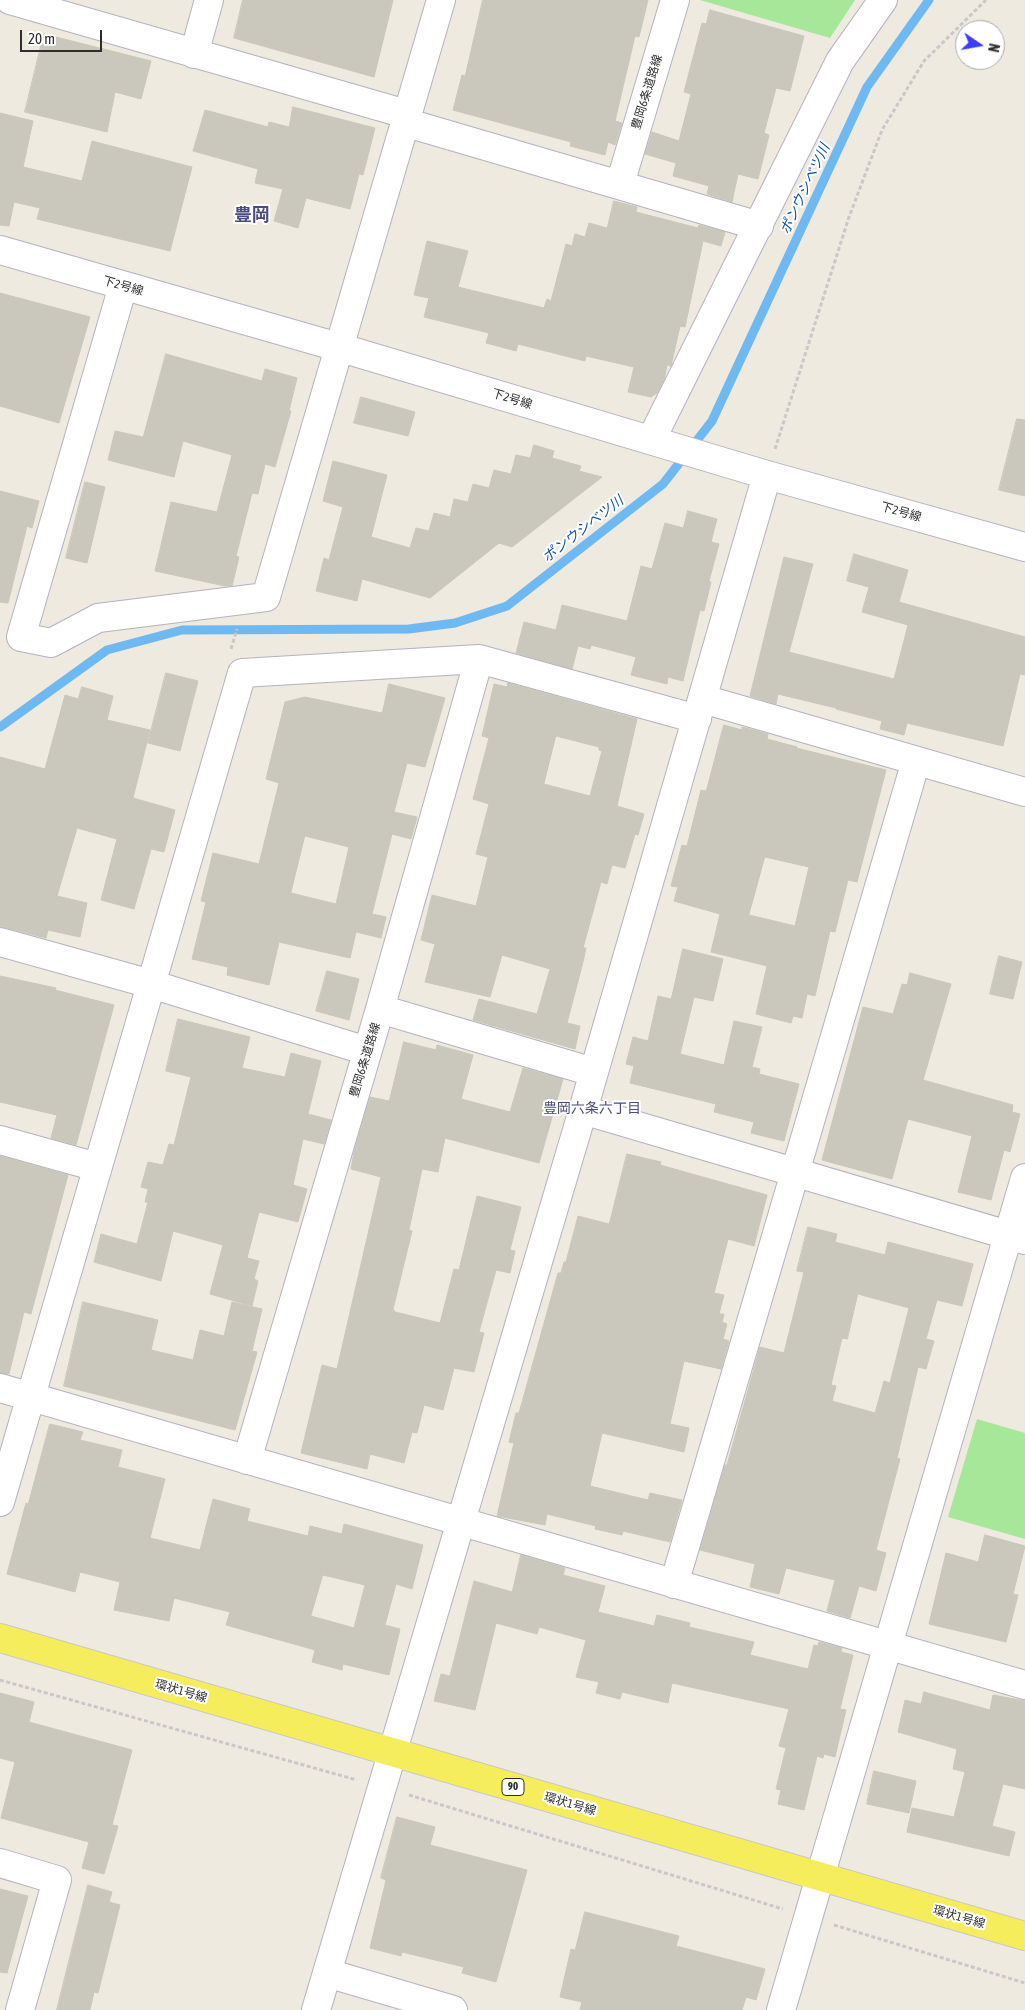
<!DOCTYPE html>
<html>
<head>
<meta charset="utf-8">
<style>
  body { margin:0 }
  #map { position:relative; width:1025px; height:2010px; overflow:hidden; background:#eeeadf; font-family:"Asap Condensed",sans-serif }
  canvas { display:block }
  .north { position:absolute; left:955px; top:20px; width:50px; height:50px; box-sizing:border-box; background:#fff; border:1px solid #ababab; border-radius:50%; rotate:102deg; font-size:14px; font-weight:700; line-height:20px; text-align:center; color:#2d2d2d }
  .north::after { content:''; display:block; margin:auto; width:18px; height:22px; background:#3b3eff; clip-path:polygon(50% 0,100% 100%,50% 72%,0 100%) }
  .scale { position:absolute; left:20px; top:30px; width:82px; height:22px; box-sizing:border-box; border:2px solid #2d2d2d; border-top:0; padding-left:6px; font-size:15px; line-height:18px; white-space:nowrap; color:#2d2d2d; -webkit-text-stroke:4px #fff; paint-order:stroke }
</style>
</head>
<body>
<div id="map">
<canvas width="1025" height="2010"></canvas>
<div class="north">N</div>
<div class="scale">20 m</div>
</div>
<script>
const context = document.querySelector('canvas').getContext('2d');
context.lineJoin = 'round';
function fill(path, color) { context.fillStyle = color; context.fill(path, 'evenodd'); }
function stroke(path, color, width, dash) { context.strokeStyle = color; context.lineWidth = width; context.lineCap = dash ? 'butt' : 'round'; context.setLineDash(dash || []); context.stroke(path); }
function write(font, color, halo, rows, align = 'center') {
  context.font = font + ' "Asap Condensed","Noto Sans JP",sans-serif'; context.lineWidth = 4; context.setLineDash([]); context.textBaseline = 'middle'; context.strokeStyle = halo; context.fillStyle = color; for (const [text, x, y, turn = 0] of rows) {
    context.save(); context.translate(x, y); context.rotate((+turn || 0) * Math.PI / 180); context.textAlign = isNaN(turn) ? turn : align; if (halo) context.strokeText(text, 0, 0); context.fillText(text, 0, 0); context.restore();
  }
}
const green = new Path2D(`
  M700,0h155l-25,38z
  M977,1419l48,14v106l-77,-22z`);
const stream = new Path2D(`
  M0,727l107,-77 75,-20 227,-1 46,-6 52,-17 156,-122 49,-63 155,-334 62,-87`);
const building = new Path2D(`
  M243,0h150l-19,77 -140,-39z
  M483,0h165l-9,37 -4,-1 -20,85 7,2 -7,22 -7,-3 -3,13 -35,-9 1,-4 -118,-32 9,-35 3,1z
  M710,10l94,26 -14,55 -14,-3 -12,45 5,2 -11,44 -20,-5 -6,28 -25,-8 2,-8 -36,-10 3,-13 -31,-9 7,-22 27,9 12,-47 -7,-2 18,-69 4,1z
  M44,34l107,27 -10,38 -26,-7 -8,40 -82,-20z
  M293,107l82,21 -12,47 -4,-1 -9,35 -44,-11 -8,30 -24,-7 9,-32 -28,-6 3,-14 -65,-18 12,-41 63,17 1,-5 20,5z
  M0,113l33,8 -10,46 59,14 10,-40 100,26 -22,84 -133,-32 3,-11 -26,-6 -5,24 -9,-1z
  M614,201l23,6 -1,5 62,16 1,-3 26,7 -4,14 -18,-5 -18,86 -5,-1 -9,40 -4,-1 -3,15 -7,13 -6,4 -23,-5 6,-25 -48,-11 -1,5 -67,-17 -2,7 -30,-8 3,-10 -65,-16 5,-19 -15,-3 13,-54 41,10 -10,36 86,21 3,-9 4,2 15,-57 6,2 3,-12 10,3 4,-14 18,5z
  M0,293l90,24 -31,106 -59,-17z
  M166,354l96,27 3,-12 32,9 -8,33h2l-16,56 -10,-3 -7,30 -6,-1 -16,63 3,1 -7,29h-7l-70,-15 16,-69 46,10 15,-57 -49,-14 -9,36 -66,-17 7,-29 28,6z
  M361,397l54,15 -7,24 -54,-13z
  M1017,419l8,1v76l-26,-6z
  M534,445l20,6 -2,7 29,8 -2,5 23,6 -90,70 -13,-4 -69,55 -68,-19 -5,22 -41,-10 8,-33 5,2 14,-53 -20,-6 10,-40 54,14 -16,62 39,11 6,-20 13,3 5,-18 16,4 4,-18 14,3 5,-18 16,4 5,-18 17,4 5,-19 14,3z
  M85,482l20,5 -18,76 -21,-5z
  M0,491l39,10 -7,27 -5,-2 -19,77 -8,-1z
  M688,511l29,8 -6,23 8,2 -10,37 2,1 -7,29 -4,-1 -17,71 -15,-4 -1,7 -36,-9 5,-18 -45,-12 -1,4 -12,-3 -6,23 -56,-16 8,-31 32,8 6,-25 65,16 14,-55 11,3 13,-46 18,5z
  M854,554l54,16 -9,32 126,35v38l-5,-1 -17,72 -96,-23 -3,12 -24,-6 2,-8 -46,-12v-1l-58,-14 -2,10 -26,-8 34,-139 29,7 -24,88 105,27 14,-54 -46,-13 7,-25 -22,-6z
  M166,673l32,8 -18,70 -32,-8z
  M508,683l129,36 -20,87 27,8 -6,21 -3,-1 -10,34 -13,-3 -5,19 -6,-2 -18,66h3l-3,14 -16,61 13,3 -5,23 -102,-29 6,-21 58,15 13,-45 -48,-14 -12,42 -65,-15 10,-38 -14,-4 11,-45 44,11 12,-49 -12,-3 13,-50 -16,-5 16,-61 -7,-2 12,-52 13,3zM556,736l43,11v3l3,1 -12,45 -46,-12z
  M389,684l56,14 -20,69 -18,-4 -13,49 23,5 -6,22 -19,-5 -20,80 14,3 -5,21 -25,-6 -6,26 -71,-16 -10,43 -42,-10 1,-8 -36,-8 14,-57 -5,-1 12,-48 46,11 20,-81 -13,-4 19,-77 20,-5 77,16zM305,836l44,11 -13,57 -45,-11z
  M82,687l31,9 -6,24 43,10 -17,68 42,12 -11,42 -13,-3 -17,60 -33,-9 16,-61 -40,-11 -20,68 30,7 -7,34 -32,-7 -2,8 -46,-12v-169l45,12 20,-74 13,4z
  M724,725l18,5v-3l26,7 -1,5 30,8 -1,1 90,22 -29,112 -9,-2 -13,52 -5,-1 -15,65 -8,-2 -5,24 -9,-2 -2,7 -35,-9 11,-48 -56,-14 9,-38 -46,-13 4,-14 -7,-1 11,-41 5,1 14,-56 5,1zM765,857l44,10 -14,59 -46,-11z
  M683,949l40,10 -10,42 -19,-4 -14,57 44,11 10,-44 28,6 -10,40 8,2 -1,5 40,10 -15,57 -33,-8 3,-11 -40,-10 2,-8 -86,-21 4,-17 -8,-2 7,-27 15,4 10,-45 13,3z
  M999,956l23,6 -9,37 -23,-5z
  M327,971l32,8 -10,41 -33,-9z
  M910,973l41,11 -28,96 90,25 -1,7 8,2 -10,38 -6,-2 -13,50 -33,-8 14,-56 -64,-17 -16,60 -70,-19 41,-153 30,7 9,-30 5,1z
  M0,976l56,12 -1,2 59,15 -38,140 -25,-7 6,-23 -57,-13z
  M178,1019l72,18 -8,31 43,9 6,-24 30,8 -13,53 23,6 -7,24 -21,-5 -10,46 14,4 -9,33 -39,-10 -12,46 12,3 -5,18 4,2 -6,25 -42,-12 13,-49 -50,-14 -12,50 -67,-19 7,-28 36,10 11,-42h-3l3,-13 -7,-2 7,-25 15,3 6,-21 5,1 17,-68 -25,-6z
  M404,1042l32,8 1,-5 36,10 -12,44 49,13 13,-44 40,11 -24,84 -94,-25 -7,34 -16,-3 -13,61 3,1 -19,78 2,3 45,11 14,-54 5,1 18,-74 44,11 -11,43 5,1 -5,22 -14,-3 -17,62 5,1 -10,39 -20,-4 -11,42 -19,-5 -7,28 -5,-1 -8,31 -34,-9 -3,15 -66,-16 21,-88 15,4 44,-192 -30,-8 3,-17 16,-55 19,4z
  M627,1154l34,8 -1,3 107,30 -13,51 -26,-7 -14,54 10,2 -5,19h5l-2,8 5,2 -4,15 6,2 -8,28 -37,-8 -14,63 19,4 -5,24 -82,-19 -12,53 58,14 2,-7 32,7 -12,42 -47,-11 -1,4 -27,-6 1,-3 -49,-12 -2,11 -48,-9 17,-73 -5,-1 7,-29h3l39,-140h3l3,-11h2l12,-46 31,8z
  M0,1156l68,19 -37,139 -7,-2 -15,62 -9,-1z
  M808,1227l29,7 -2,8 50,13 3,-13 85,22 -11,42 -25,-6 -11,39 8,2 -8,28 -8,-2 -21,91 3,1 -24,91 10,3 -10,38 -17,-5 -9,32 -23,-7 8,-31 -49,-12 -7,26 -29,-7 5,-23 -55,-14 25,-85h2l33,-118 24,6 20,-81 -7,-1zM858,1294l51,14 -19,75 -6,-2 -9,32 -43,-12 4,-15 -5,-1 11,-47 5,1z
  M83,1302l75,18 -7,30 42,10 7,-30 24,6 8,-34 30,7 -10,42 5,1 -22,78 -171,-44z
  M50,1424l33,8 -3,8 42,10 -4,17 47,12 -15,59 50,12 13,-51 37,10 -3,12 61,15 2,-10 32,8 2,-10 79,21 -11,44 -16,-5 -11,41 15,4 -11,46 -46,-11 -1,6 -30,-8 3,-12 -89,-25 4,-13 -56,-14 -5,23 -55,-11 6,-28 -40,-10 -5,20 -68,-18 19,-71 2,1zM323,1575l42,10 -11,43 -43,-12z
  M985,1535l40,11 -12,48 5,1 -12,47 -77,-18 17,-71 32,9z
  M521,1555l44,13 -2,7 42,11 -7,26 56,14 3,-11 33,8 -1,4 65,15 -4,13 58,14 6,-24 4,1 1,-4 23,6 -1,4 12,3 -13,54 6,1 -11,47 -11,-3 -1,4 -6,-2 -13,54 -26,-6 3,-14 -5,-1 10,-41 -7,-2 10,-37 -117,-26 -4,20 -46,-11 -2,7 -24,-6 3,-11 -23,-5 10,-37 -47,-13 -2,7 -41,-11 -21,87 -41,-9 7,-27 9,2 24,-95 38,11z
  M924,1692l66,18 3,-15 32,6v88l-22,-5 -11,42 23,6 -6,24 -102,-24 5,-24 42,9 11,-45 -12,-3 4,-20 -59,-17 7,-32 16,4z
  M0,1693l34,9 -5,20 103,28 -20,75 6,1 -14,48 -22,-6 7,-26 -88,-24 14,-56 -15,-4z
  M874,1771l42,10 -7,32 -42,-9z
  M397,1817l38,10 -5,18 97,25 -31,112 -34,-9 2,-6 -62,-15 -1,4 -31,-8 16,-68 -5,-2z
  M88,1885l24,7 -3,10 11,3 -22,88 -4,-1 -4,18h-33z
  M0,1889l28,7 -21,77 -7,-1z
  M585,1912l94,24 -3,10 89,23 -9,31 -10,-3 -4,13h-162l2,-8 -22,-5 11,-48 4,1z`);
const path = new Path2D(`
  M775,449l74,-232 33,-87 42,-69 62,-61
  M231,649l6,-20
  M0,1680l357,100
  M409,1795l374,114
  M834,1925l191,58`);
const minor = new Path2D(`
  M10,0l396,114
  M194,54l15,-54
  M404,122l355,104
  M620,184l55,-184
  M0,250l338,97 429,128 258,72
  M123,286l-102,351 30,6 47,-25 168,-21 175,-597
  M651,440l189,-379 43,-61
  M703,699l322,93
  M0,942l151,42 216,67
  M380,1009l213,63
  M583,1110l442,130
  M0,1140l97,27
  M0,1388l1025,297
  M247,1460l133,-451 99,-350
  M0,1502l242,-829 237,-14 218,60
  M674,1584l242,-823
  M0,1863l57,17 -37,130
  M327,1973l126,37
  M316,2010l267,-900 184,-635
  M781,2010l244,-832`);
const major = new Path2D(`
  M0,1638l1025,298`);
const shields = [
  [513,1787,22]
];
const shieldNames = [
  ["90",513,1787]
];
const streetNames = [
  ["豊岡6条道路線",647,92,-73],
  ["下2号線",123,286,16],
  ["下2号線",512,399,17],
  ["下2号線",901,512,16],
  ["豊岡6条道路線",365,1060,-73],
  ["環状1号線",181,1691,16],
  ["環状1号線",570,1804,16],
  ["環状1号線",959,1917,16]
];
const waterNames = [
  ["ポンウシベツ川",805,189,-65],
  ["ポンウシベツ川",583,529,-38]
];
const neighbourhoodNames = [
  ["豊岡六条六丁目",592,1109]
];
const districtNames = [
  ["豊岡",252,215]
];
fill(green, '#a7e79a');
stroke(stream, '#6fb9f3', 9);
fill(building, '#cac8bd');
stroke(building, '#cac7b8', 1);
stroke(minor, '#b3b3c0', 30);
stroke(major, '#c8c8c8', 30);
stroke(path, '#c8c8c8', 3, [4, 2.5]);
stroke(minor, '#fff', 28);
stroke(major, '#f6ed5c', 28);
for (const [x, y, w] of shields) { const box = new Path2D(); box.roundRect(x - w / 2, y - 8.5, w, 17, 4); context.fillStyle = '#fff'; context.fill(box); stroke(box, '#2d2d2d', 1); }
write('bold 11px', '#2d2d2d', null, shieldNames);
write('12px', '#2d2d2d', '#fff', streetNames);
write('italic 14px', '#0854a5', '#fff', waterNames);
write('14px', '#4a4b80', '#fff', neighbourhoodNames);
write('bold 18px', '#4a4b80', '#fff', districtNames);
</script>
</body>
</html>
